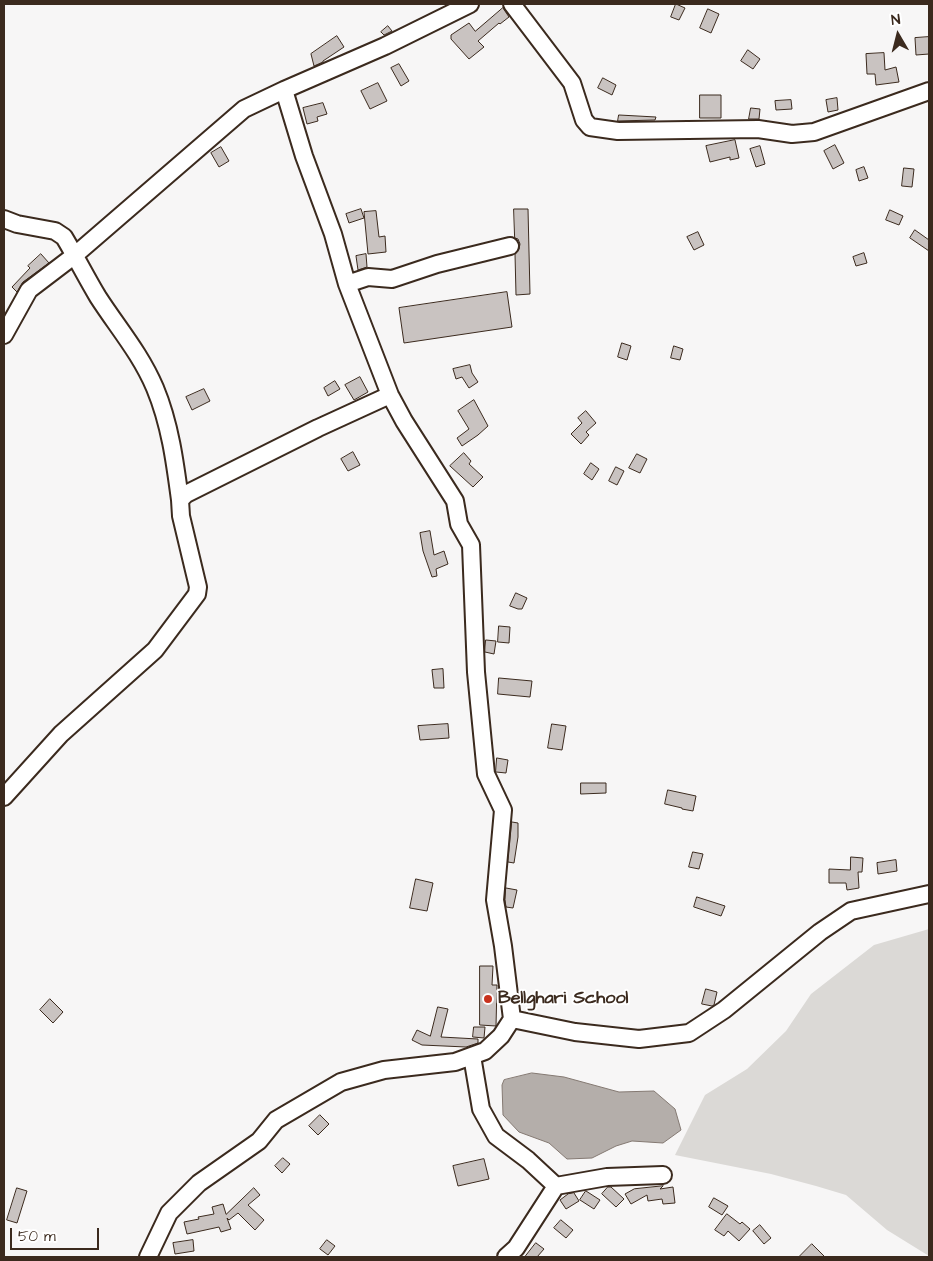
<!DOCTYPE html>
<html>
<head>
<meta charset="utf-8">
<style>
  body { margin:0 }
  #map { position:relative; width:933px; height:1261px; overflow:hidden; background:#f7f6f6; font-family:"Architects Daughter",sans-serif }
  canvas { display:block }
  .frame { position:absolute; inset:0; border:5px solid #3b2a1e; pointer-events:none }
  .north { position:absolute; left:873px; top:10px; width:50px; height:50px; -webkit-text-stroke:4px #fff; paint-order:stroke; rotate:352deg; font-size:14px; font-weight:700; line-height:20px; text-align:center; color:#3b2a1e }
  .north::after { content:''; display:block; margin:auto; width:18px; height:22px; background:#3b2a1e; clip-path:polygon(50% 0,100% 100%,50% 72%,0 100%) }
  .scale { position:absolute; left:10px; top:1228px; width:89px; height:22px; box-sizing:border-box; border:2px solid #3b2a1e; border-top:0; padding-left:6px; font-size:15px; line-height:18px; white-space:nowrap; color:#3b2a1e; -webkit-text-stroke:4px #fff; paint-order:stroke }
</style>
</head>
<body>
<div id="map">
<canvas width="933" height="1261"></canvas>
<div class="frame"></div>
<div class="north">N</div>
<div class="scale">50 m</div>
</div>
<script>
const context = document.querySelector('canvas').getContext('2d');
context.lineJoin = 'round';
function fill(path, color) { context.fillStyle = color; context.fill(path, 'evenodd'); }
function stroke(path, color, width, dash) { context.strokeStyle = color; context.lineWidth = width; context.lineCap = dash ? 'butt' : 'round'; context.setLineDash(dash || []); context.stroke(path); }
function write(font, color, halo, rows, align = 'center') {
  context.font = font + ' "Architects Daughter",sans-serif'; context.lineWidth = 4; context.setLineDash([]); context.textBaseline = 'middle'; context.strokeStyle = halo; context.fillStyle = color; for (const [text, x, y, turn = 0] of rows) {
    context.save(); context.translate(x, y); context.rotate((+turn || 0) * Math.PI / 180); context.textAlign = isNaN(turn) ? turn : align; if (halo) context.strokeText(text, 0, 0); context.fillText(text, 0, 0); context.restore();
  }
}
const green = new Path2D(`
  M929,929v327l-42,-26 -41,-35 -30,-9 -45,-12 -96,-19 30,-60 42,-26 39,-38 25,-37 63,-49z`);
const water = new Path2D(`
  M532,1073l32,4 55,15 35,-1 21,18 6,21 -18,13 -31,-2 -16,5 -24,12 -25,1 -18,-16 -30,-11 -16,-17 -1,-30 2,-5z`);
const building = new Path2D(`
  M676,4l9,4 -6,12 -8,-3z
  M503,8l6,9 -9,7 -1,-1 -21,18 6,6 -15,12 -18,-20v-4l18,-12 6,8z
  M708,9l11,5 -8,19 -11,-5z
  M388,26l4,5 -8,4 -3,-3z
  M337,36l7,11 -21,14v1l-9,4 -3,-12z
  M929,37v17l-13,1 -1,-17z
  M748,50l12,9 -7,10 -12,-8z
  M884,53l1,17 11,-3 3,15 -23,3 -1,-11h-8l-1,-20z
  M399,64l10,17 -8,5 -10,-18z
  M603,78l13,7 -4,10 -14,-7z
  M378,83l9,18 -17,8 -9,-18z
  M700,95h21v23h-21z
  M837,98l1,12 -10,2 -2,-12z
  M791,100l1,9 -16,1 -1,-9z
  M323,103l4,11 -10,3 1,4 -11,3 -4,-16z
  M751,108l9,1 -1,10h-10z
  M619,115l37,2 -1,3 -37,1z
  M735,140l4,18 -9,2v-3l-20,5 -4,-16z
  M835,145l9,18 -11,6 -9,-18z
  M760,146l5,18 -9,3 -6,-18z
  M221,147l8,14 -10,6 -8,-14z
  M864,167l4,11 -9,3 -3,-11z
  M904,168l10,1 -2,18 -10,-1z
  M361,209l3,9 -15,5 -3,-9z
  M514,209h14l2,85 -14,1 -1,-41 4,-5 1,-5 -2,-5 -3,-1z
  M890,210l13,6 -4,9 -13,-5z
  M376,211l3,26 6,-1 1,16 -18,2 -4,-42z
  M915,230l14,10v11l-19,-13z
  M698,232l6,13 -10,5 -7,-13z
  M864,253l3,10 -11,3 -3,-9z
  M41,254l8,9 -26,19 -6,10 -5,-5 18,-19 -2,-2z
  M366,254l1,13 -9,3 -2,-14z
  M507,292l5,35 -108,16 -5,-35z
  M622,343l9,3 -4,14 -9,-3z
  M674,346l9,3 -3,11 -9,-2z
  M470,365l2,8 6,9 -9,6 -7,-11 -6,2 -3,-10z
  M360,377l8,15 -14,8 -9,-15z
  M335,381l5,8 -12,7 -4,-8z
  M204,389l6,12 -18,9 -6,-13z
  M474,400l14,26 -10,9 -16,11 -5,-8 12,-9 -11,-18z
  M586,411l10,12 -10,9 3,3 -8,9 -10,-10 11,-11 -4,-5z
  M353,452l7,13 -12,6 -7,-12z
  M464,453l7,8 -2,3 14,13 -10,10 -23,-21z
  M637,454l10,5 -7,14 -11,-5z
  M591,463l8,6 -7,11 -8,-6z
  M616,467l8,4 -7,14 -8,-4z
  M430,531l4,24 10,-4 4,13 -12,5 1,7 -5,1 -9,-26 -3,-18z
  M516,593l11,5 -5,11h-4l-8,-3z
  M499,626l11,1 -1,16 -11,-1z
  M486,640l10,1 -2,13 -9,-2z
  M443,669l1,19h-10l-2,-18z
  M499,678l33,3 -2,16 -32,-3z
  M448,724l1,14 -29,2 -2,-14z
  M552,724l14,2 -4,24 -14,-2z
  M497,758l11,2 -2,13 -10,-1z
  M581,783h25v10l-25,1z
  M668,790l28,6 -3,15 -11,-2v-1l-17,-4z
  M512,822l6,1v14l-4,26 -6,-1z
  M693,852l10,2 -4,15 -10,-2z
  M851,857l12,1 -1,14h-4l1,16 -12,2 -1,-7h-17v-14l21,1z
  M896,860l1,11 -19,3 -1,-11z
  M416,879l17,4 -6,28 -17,-3z
  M506,888l11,2 -4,18 -7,-1 -1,-7z
  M697,897l28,9 -4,10 -27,-9z
  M480,966h13l-1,19h5l-1,41 -16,-1z
  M706,989l11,3 -3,13 -2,1 -10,-2z
  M50,999l13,13 -10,11 -13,-13z
  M438,1007l10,2 -7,28 37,2v4l-12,4 -44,-2 -10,-5 5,-10 13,6z
  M474,1027h11l-1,11 -11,-1z
  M320,1115l9,9 -11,11 -9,-9z
  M283,1158l7,6 -8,9 -7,-7z
  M484,1159l5,20 -31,7 -5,-20z
  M663,1186l-3,3 13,-2 2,16 -12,1 -1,-5 -14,2 -1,-6 -16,9 -6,-10 9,-5z
  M608,1187h3l13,12 -8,8 -14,-13z
  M17,1188l10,3 -10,32 -10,-3z
  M254,1188l6,7 -12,10 16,15 -9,10 -17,-17 -9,7 -2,-2 4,11 -10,3 -2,-5 -32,7 -3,-12 15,-3 -1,-2 16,-3 -2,-7 11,-3 3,10z
  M586,1191l14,9 -6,9 -14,-9z
  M574,1193l5,8 -13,8 -6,-9 8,-6z
  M714,1198l14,8 -6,9 -13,-8z
  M727,1214l13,10 2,-2 8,7 -11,12 -11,-10 -4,5 -9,-6z
  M561,1220l12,10 -7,8 -12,-10z
  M760,1225l11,13 -7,6 -11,-13z
  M193,1240l1,11 -19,3 -2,-11z
  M327,1240l8,6 -7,9 -8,-6z
  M536,1243l8,6 -7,8h-12z
  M812,1244l13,13h-26z`);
const minor = new Path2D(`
  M512,4l60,79 12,37 6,7 28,4 140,-2 34,5 22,-2 115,-41
  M4,219l13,5 38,7 9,6c12,20 22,40 34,60 20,31 42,56 57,91 15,36 20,74 25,112
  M347,284l21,-7 24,2 45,-15 73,-18
  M4,335l25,-45 46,-35 169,-146 40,-19 101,-44 85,-42
  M4,797l57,-63 94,-84 42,-56 1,-7 -17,-71 -1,-16 6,-6 132,-66 72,-33
  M512,1019l63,13 64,7 50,-6 35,-23 96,-78 31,-21 78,-17
  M472,1056l9,53 15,27 32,24 28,26
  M148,1257l21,-44 30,-30 60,-42 17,-21 65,-38 43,-12 71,-8 30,-11 16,-15 11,-17 -9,-73 -8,-46 8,-90 -17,-36 -10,-102 -5,-127 -12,-21 -4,-23 -51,-80 -14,-26 -43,-111 -14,-50 -29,-78 -20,-66
  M506,1257l10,-9 40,-62 51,-9 56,-2`);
const markers = [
  [488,999,5,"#c8321e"]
];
const poiNames = [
  ["Bellghari School",498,999]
];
fill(green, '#dbd9d6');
fill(water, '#b4aeaa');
stroke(water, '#847972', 1);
fill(building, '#c9c3c1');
stroke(building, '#3b2a1e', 1);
stroke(minor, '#3b2a1e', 20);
stroke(minor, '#fff', 16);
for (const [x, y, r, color] of markers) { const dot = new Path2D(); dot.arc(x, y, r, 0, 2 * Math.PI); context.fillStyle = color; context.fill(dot); stroke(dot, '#fff', 2); }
write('bold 18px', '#3b2a1e', '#fff', poiNames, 'left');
</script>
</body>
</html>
